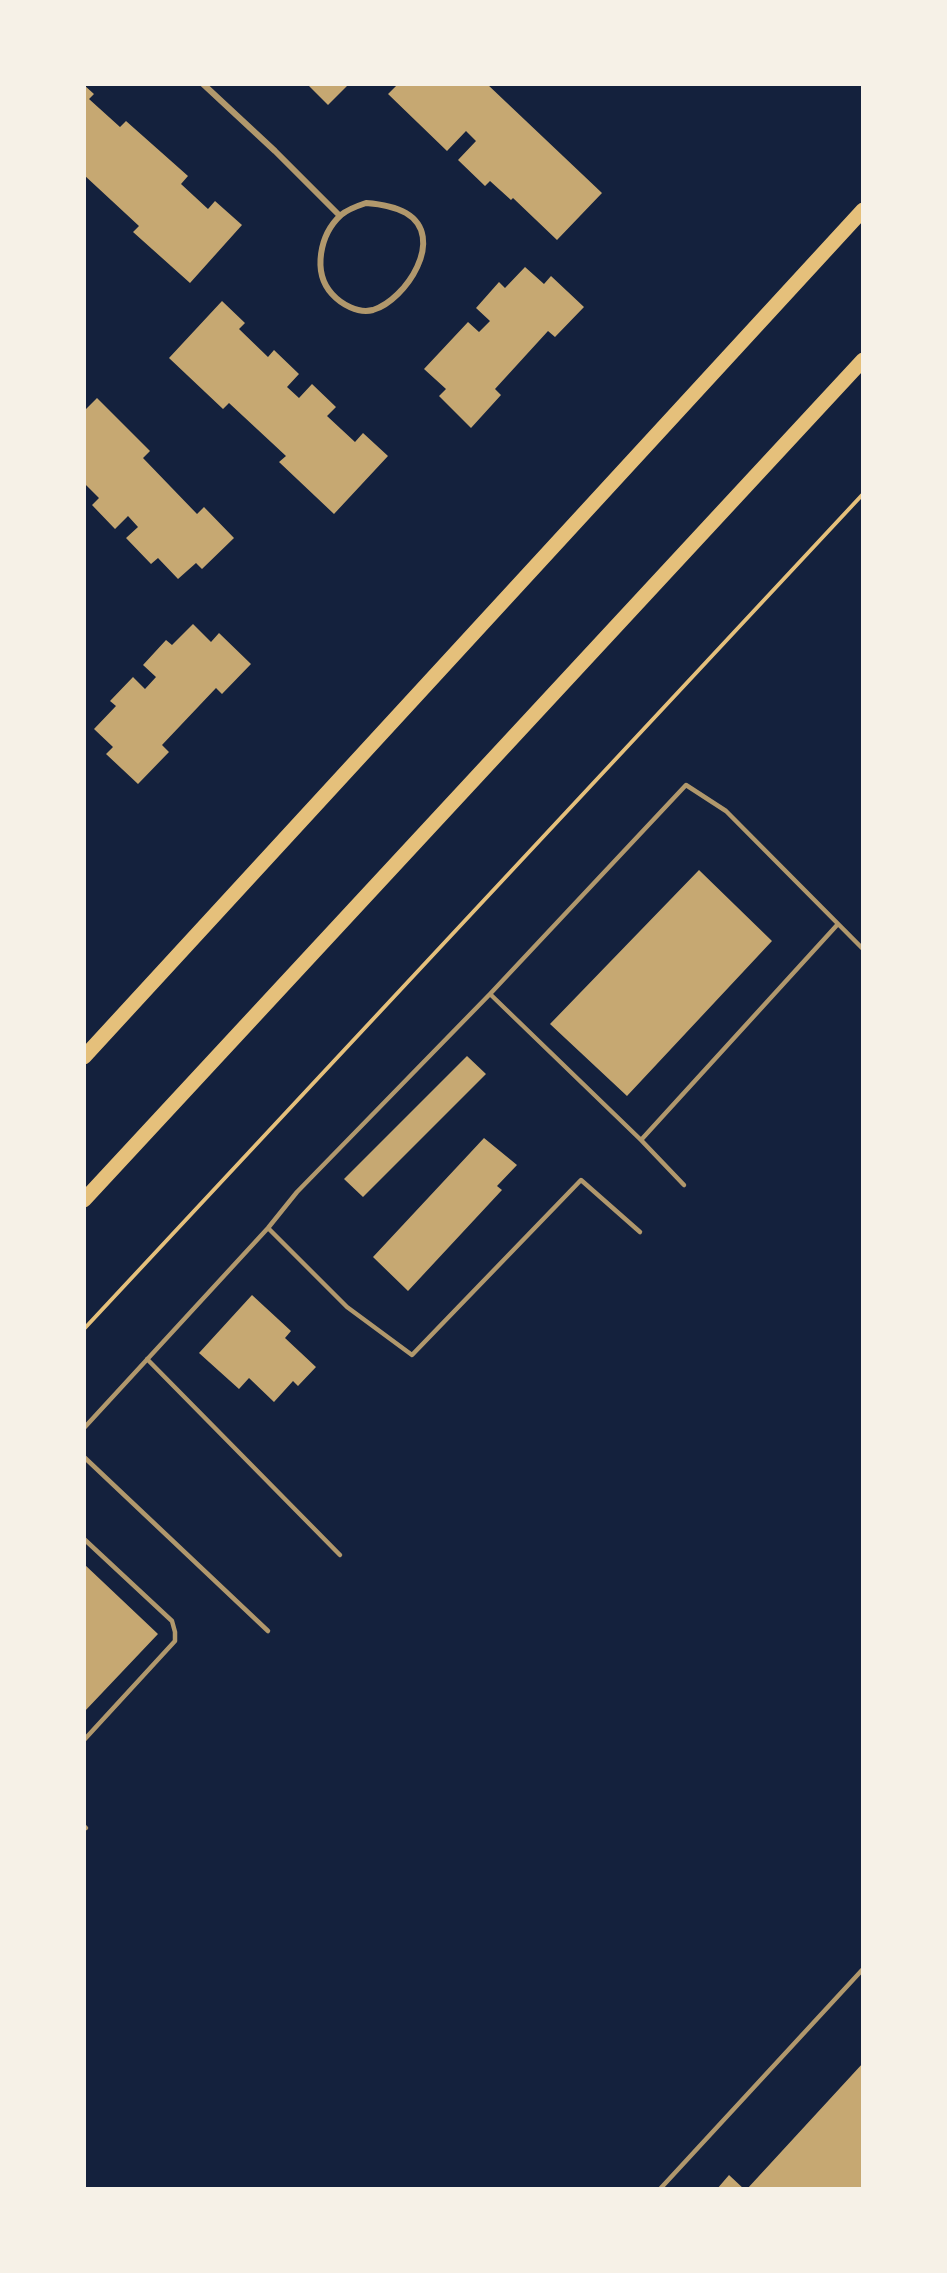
<!DOCTYPE html>
<html>
<head>
<meta charset="utf-8">
<style>
  body { margin:0 }
  #map { position:relative; width:947px; height:2273px; overflow:hidden; background:#14213d; font-family:Poppins,sans-serif }
  canvas { display:block }
  .frame { position:absolute; inset:0; border:86px solid #f6f1e7; pointer-events:none }
</style>
</head>
<body>
<div id="map">
<canvas width="947" height="2273"></canvas>
<div class="frame"></div>
</div>
<script>
const context = document.querySelector('canvas').getContext('2d');
context.lineJoin = 'round';
function fill(path, color) { context.fillStyle = color; context.fill(path, 'evenodd'); }
function stroke(path, color, width, dash) { context.strokeStyle = color; context.lineWidth = width; context.lineCap = dash ? 'butt' : 'round'; context.setLineDash(dash || []); context.stroke(path); }
const building = new Path2D(`
  M307,84h42l-21,21z
  M398,84h89l115,109 -45,47 -44,-42 -2,2 -21,-19 -5,5 -27,-26 18,-19 -10,-10 -19,20 -59,-57z
  M84,85l10,9 -5,5 31,28 6,-6 62,55 -7,8 27,25 7,-8 27,24 -52,58 -57,-51 6,-6 -55,-51z
  M525,267l19,17 7,-8 33,31 -29,30 -7,-6 -53,58 6,6 -30,33 -32,-32 7,-7 -22,-20 44,-47 11,10 11,-11 -14,-13 23,-26 6,6z
  M222,301l23,22 -6,6 29,28 6,-7 25,24 -12,13 12,11 13,-14 24,23 -9,9 28,26 8,-9 25,23 -54,58 -55,-52 7,-6 -57,-53 -6,6 -54,-51z
  M97,398l53,53 -7,7 54,56 7,-7 30,31 -32,31 -6,-6 -18,16 -20,-21 -7,6 -25,-26 12,-11 -10,-11 -13,13 -23,-24 7,-7 -15,-15v-72z
  M193,624l18,18 8,-9 32,31 -29,30 -6,-6 -54,57 7,7 -31,32 -32,-30 7,-7 -19,-18 22,-23 -6,-5 23,-24 12,12 11,-12 -13,-12 23,-25 6,5z
  M699,870l73,71 -145,155 -77,-72z
  M467,1056l19,18 -123,123 -19,-18z
  M484,1138l33,27 -20,21 5,4 -94,101 -35,-34z
  M252,1295l39,36 -6,7 31,29 -18,19 -5,-5 -19,21 -25,-24 -10,11 -40,-36z
  M84,1564l74,70 -74,78z
  M863,2063v126h-116z
  M729,2175l15,14h-27z`);
const path = new Path2D(`
  M84,1329l779,-835`);
const service = new Path2D(`
  M490,994l151,146
  M684,1185l-43,-45 197,-216
  M268,1228l79,79 65,48 169,-175 59,52
  M147,1359l193,196
  M84,1428l184,-200 29,-36 193,-198 196,-209 40,26 137,138
  M84,1457l184,174
  M84,1539l88,82 3,11v9l-91,99
  M84,1826l2,2
  M660,2189l203,-220`);
const minor = new Path2D(`
  M203,84l72,67 65,65
  M366,203c13,1 28,3 40,10 41,24 0,87 -33,97 -15,4 -32,-6 -41,-16 -20,-22 -12,-60 9,-79 7,-6 16,-9 25,-12z`);
const primary = new Path2D(`
  M84,1057l779,-847
  M84,1200l779,-840`);
fill(building, '#c6a872');
stroke(path, '#e5c07b', 4);
stroke(service, '#b1986c', 4.5);
stroke(minor, '#b1986c', 6);
stroke(primary, '#e5c07b', 15);
</script>
</body>
</html>
